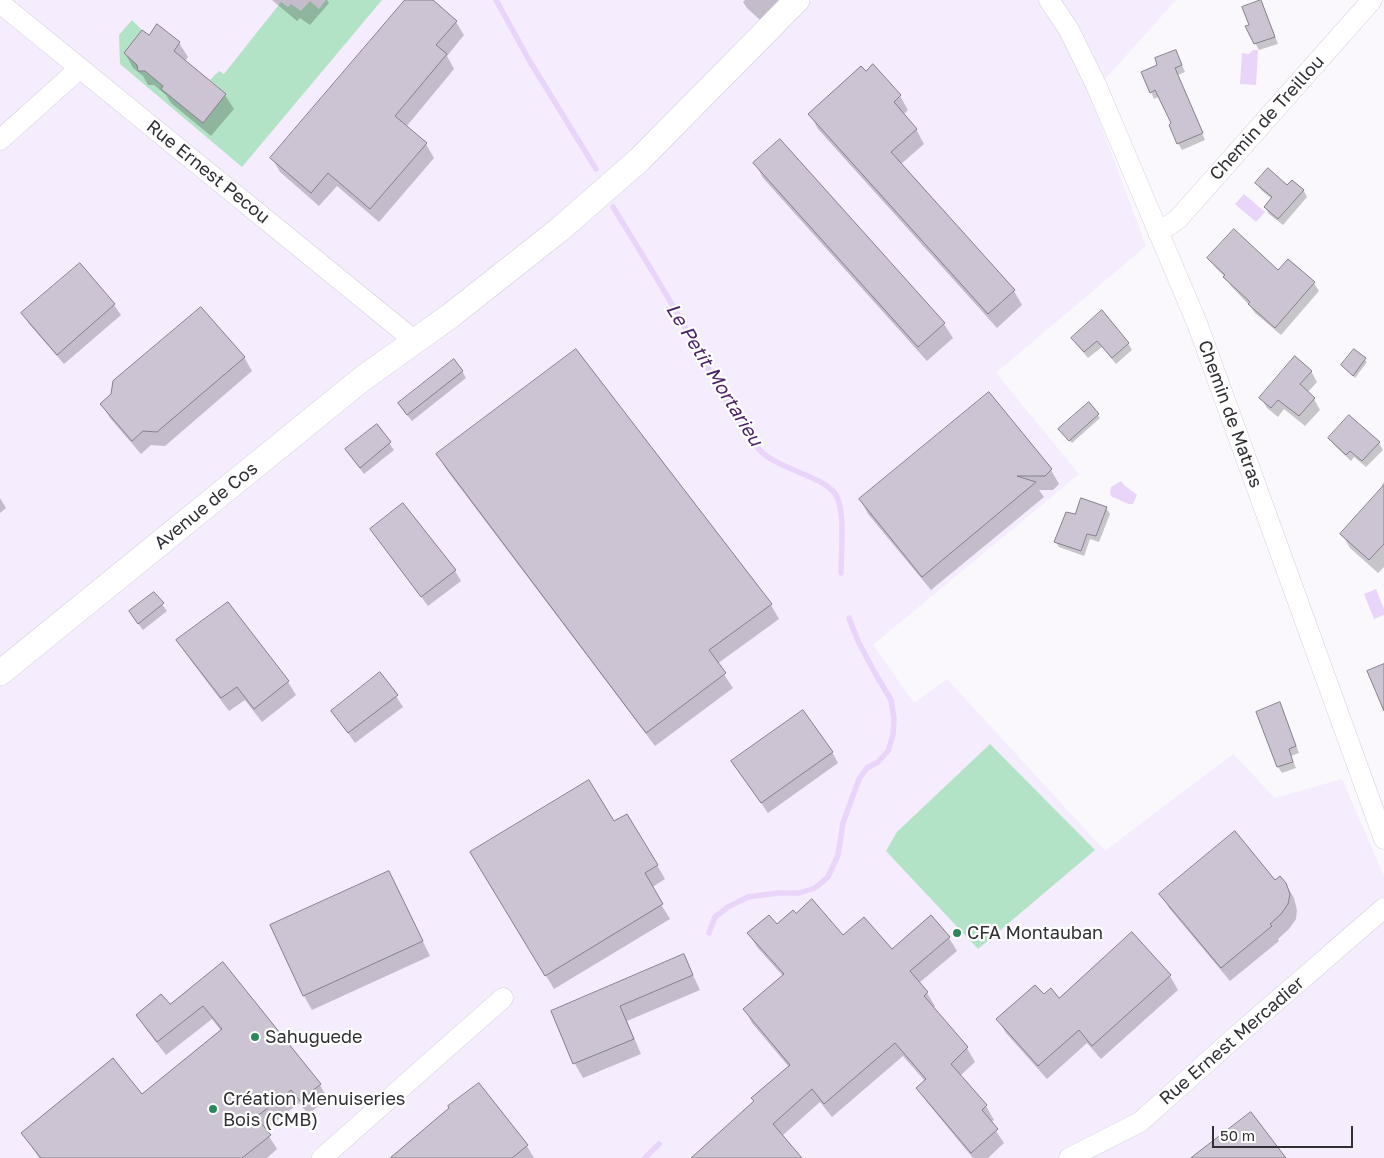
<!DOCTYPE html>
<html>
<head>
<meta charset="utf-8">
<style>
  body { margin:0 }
  #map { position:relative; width:1384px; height:1158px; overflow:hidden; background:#faf7fd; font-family:"Golos Text",sans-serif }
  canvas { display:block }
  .scale { position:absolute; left:1212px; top:1126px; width:141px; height:22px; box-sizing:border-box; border:2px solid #312e34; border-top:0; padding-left:6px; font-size:15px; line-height:18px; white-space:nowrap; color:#312e34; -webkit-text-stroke:4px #fff; paint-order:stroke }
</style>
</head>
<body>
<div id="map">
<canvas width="1384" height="1158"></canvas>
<div class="scale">50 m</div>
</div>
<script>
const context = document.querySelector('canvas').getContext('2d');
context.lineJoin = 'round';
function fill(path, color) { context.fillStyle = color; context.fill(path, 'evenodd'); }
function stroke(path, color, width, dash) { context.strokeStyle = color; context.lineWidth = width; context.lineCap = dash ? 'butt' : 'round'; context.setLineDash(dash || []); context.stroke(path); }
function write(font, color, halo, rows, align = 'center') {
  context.font = font + ' "Golos Text",sans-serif'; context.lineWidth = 4.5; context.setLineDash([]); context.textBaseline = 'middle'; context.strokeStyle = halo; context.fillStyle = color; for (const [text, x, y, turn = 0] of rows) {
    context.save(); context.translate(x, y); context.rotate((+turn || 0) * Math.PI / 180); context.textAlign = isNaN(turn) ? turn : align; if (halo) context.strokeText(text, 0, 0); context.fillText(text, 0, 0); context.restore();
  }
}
const built = new Path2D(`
  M0,0h1176l-86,96 56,150 -150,127 83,101 -206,171 41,58 33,-24 158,172 128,-97 42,44 67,-19 42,97v282h-1384z`);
const green = new Path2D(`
  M326,0h56l-140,167 -122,-103 -1,-29 13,-15 10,10 -18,23 28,24 15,-18 11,9 -17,21 42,34 23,-29 -16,-14 9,-9 5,3 57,-72 7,5 3,-3 10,7 9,-10 9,8z
  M990,744l105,106 -117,99 -92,-98 11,-19z`);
const water = new Path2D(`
  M1253,50h5l-2,35 -16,-1 2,-31 7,1z
  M1244,194l21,18 -9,10 -21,-18z
  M1121,481l3,4 13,10 -4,9c-7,1 -13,-5 -21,-7l-2,-4 1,-6z
  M1376,589l8,20v6l-10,4 -10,-25z`);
const shadow = new Path2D(`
  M272,0h55l2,3 -19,22 -10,-7 -3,3z
  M407,0h24l25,22 8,13 -17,21 7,13 -48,58 20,17 8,14 -55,64 -42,-36 -18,20 -39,-34 -8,-14z
  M745,0h34l-19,20 -13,-12 -4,-6z
  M1264,8l14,36 -19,6 -13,-23 4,-2z
  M158,26l21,17 9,14 -3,4 40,34 9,14 -23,27 -40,-33 -5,-8 -12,-10h-6l-5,-9 -10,-8 -8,-15 25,-16z
  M1179,58l6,14 -7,3 27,65 -23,10 -4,-7 -5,-19 -13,-28 -6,3 -3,-7z
  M873,66l27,30 8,14 -5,5 13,14 8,15 -23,20 113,127 8,14 -25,23 -179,-199 -8,-15z
  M780,140l164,184 9,14 -26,23 -164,-183 -8,-15z
  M1292,181l12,10 3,6 -24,28 -14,-11 -4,-7 7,-8 -11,-9 -4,-7 30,4z
  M1209,258l69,14 36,11 5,8 -38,44 -26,-22 -5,-7 -20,-21 -5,-8 -11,-11z
  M80,265l34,40 7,10 -57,49 -35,-40 -6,-10z
  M1072,339l56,4 4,7 -16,14 -14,-17 -14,11z
  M576,350l195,255 8,14 -62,45 16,24 -78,58 -209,-277 -8,-14z
  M1355,350l12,12 -12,16 -10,-10z
  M244,357l8,14 -87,75 -14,-1 -10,9 -31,-36 -8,-14z
  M462,371l4,7 -54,43 -9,-11z
  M1311,371l6,11 -10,11 7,6 6,11 -15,16 -21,-17 -6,8 -11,-9 -6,-10z
  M988,394l63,76 8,14 -6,6h-14l5,7 -113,93 -63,-76 -8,-15z
  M1089,404l11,14 -28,25 -11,-11z
  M1349,416l30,27 4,7 -17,17 -12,-10 -3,4 -17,-16 -4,-7z
  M377,426l17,24 -30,24 -18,-24z
  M1384,482v85l-6,6 -28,-25 -8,-14 41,-46 -1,-3z
  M0,498l6,10 -6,5z
  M403,505l52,66 6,10 -33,25 -50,-67 -6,-10z
  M1106,508l4,6 -11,28 -9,-3 -6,17 -25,-9 -4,-6 21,-25z
  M153,593l14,18 -24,19 -9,-12z
  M228,604l60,78 8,13 -34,27 -17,-22 -16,11 -43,-57 -8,-14z
  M396,696l7,11 -48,36 -23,-32z
  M1283,710l16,43 -8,3 5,12 -14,5 -4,-6z
  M832,752l6,11 -70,50 -36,-52z
  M614,823l43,42 8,14 -14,9 19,31 -116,70 -74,-123z
  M389,872l41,84 -118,54 -8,-14 -32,-71z
  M1275,882l10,1 9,15 3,12 -1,9 -7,10 -11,10 1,2 -49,40 -61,-73 -8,-14z
  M777,926l66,11 49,14 57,-13 8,13 -38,32 8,10 8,13 -2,3 34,39 8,14 -15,14 26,30 8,14 -4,2 14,21 -16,15h-15l-47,-57 -8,-13 7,-7 -22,-25 -71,61 -12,-15 -38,34 18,22h-107l61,-56 35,-35 -37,-44 -7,-13 38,-34 -26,-29 -8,-13z
  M1132,934l38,42 8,14 -77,69 -14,-16 -40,36 -41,-46 -8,-13 46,-24 15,3z
  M684,956l16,34 -73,31 14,33 -58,24 -8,-14 -23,-52z
  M223,964l97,121 8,14 -20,15 -9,-11 -34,27 12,19 -10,9h-228l-16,-24 118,-39 80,-64 -9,-12 -46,36 -20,-26 -8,-13 32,-10z
  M527,1146l7,12h-142z`);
const stream = new Path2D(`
  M496,0l33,60 67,109
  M613,207c25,41 51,82 74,124 23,39 43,81 71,117 17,22 68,27 79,49 8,15 4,57 4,76
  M709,933l6,-16 13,-10 20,-10 30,-4h21l16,-5 13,-11 10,-22 5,-32 16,-44 8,-11 11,-6 10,-11 5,-16 1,-16 -3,-19 -16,-27 -17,-32 -9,-23
  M645,1158l14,-14`);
const building = new Path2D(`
  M405,0h28l24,21 -21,24 11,9 -52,62 32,27 -57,66 -42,-36 -17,20 -41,-35z
  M1261,0l14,37 -21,7 -9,-18 4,-1 -7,-18z
  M157,24l23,18 -6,9 52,43 -23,29 -42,-34 2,-3 -18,-15h-7l-1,-6 -13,-12 18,-23 7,5z
  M1176,50l6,15 -7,3 28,65 -26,11 -8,-19 2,-2 -16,-33 -5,3 -9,-21 16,-7 -2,-7z
  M873,64l28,31 -7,7 23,27 -26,23 124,138 -27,24 -180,-200 53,-48 5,5z
  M780,139l165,184 -27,24 -165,-184z
  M1268,168l19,17 5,-5 12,10 -26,29 -14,-12 8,-10 -17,-14z
  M1234,229l44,41 10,-11 27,23 -40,46 -27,-24 2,-2 -27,-25 2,-2 -18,-17z
  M80,263l35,41 -58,51 -36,-42z
  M201,307l44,50 -88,75 -14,-1 -11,10 -32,-37 11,-10 2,-13z
  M1102,310l27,33 -17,15 -15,-17 -13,11 -13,-14z
  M576,349l196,255 -63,46 17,23 -80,60 -210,-279z
  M1354,349l12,9 -13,18 -12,-11z
  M1295,356l17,15 -12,13 15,14 -16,18 -21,-16 -7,8 -12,-10z
  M454,359l9,12 -56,44 -9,-12z
  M989,392l63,77 -7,7h-28l19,6 -114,95 -63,-78z
  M1089,402l10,12 -30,27 -11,-12z
  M1349,415l31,27 -18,19 -12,-10 -4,4 -18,-17z
  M377,424l14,18 -31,26 -15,-19z
  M1384,485v59l-15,16 -29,-26z
  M1081,498l26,9 -11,29 -9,-2 -6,17 -27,-9 12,-30 9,2z
  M403,503l53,67 -35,27 -51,-68z
  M154,592l10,11 -26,21 -9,-13z
  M228,602l61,79 -35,28 -17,-22 -16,11 -45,-58z
  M1384,664v47l-17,-40z
  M380,672l18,23 -50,38 -17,-22z
  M1280,702l16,44 -7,3 4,13 -16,5 -21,-55z
  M803,710l30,42 -72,51 -30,-42z
  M589,780l25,41 13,-7 31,51 -13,8 18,31 -118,72 -75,-124z
  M1235,831l40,49 5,-4 6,7 4,11 -2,10 -7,10 -11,10 2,2 -51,42 -62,-74z
  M389,871l34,70 -120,55 -33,-71z
  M812,899l31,36 21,-18 28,32 39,-34 19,22 -40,34 18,21 -4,4 44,51 -17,17 36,41 -5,5 16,19 -27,24 -55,-65 10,-9 -31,-36 -71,61 -12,-15 -39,35 29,34h-111l63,-57 -3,-3 39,-33 -47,-56 41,-35 -37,-41 22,-18 8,9 16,-14 3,3z
  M1132,932l39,43 -79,71 -13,-16 -41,36 -42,-47 39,-34 9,9 7,-6 8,10z
  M684,954l9,21 -73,31 14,33 -61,25 -22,-53z
  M223,962l98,122 -21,17 -9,-11 -35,27 15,18 -29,23h-201l-20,-25 92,-75 29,36 80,-65 -19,-23 -46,36 -21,-27 25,-21 9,10z
  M479,1083l49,62 -16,13h-122l59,-50 -1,-2z
  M1251,1112l35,46h-95z`);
const minor = new Path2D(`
  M1049,0l20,30 27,55 101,238 187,516
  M0,3l415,338
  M0,140l80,-72
  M1158,233l20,-14 194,-219
  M322,1158l181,-160
  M1069,1158l71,-36 102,-91 142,-123`);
const tertiary = new Path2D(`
  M0,673l362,-294 88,-63 109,-86 80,-70 158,-160`);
const markers = [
  [957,933,5,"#2e875c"],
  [255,1037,5,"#2e875c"],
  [213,1109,5,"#2e875c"]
];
const streetNames = [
  ["Chemin de Treillou",1267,118,-48],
  ["Rue Ernest Pecou",208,172,39],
  ["Chemin de Matras",1230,414,70],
  ["Avenue de Cos",206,506,-39],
  ["Rue Ernest Mercadier",1232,1041,-41]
];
const poiNames = [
  ["CFA Montauban",967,933],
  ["Sahuguede",265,1037],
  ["Création Menuiseries",223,1099],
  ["Bois (CMB)",223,1120]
];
const waterNames = [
  ["Le Petit Mortarieu",714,375,58]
];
fill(built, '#f5ecfd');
fill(green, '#b3e3c6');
fill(water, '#e9d5f9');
fill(shadow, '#0003');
stroke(stream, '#e9d5f9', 5.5);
fill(building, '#ccc4d2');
stroke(building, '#86808c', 1);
stroke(minor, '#d4ccda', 21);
stroke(tertiary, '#d4ccda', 26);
stroke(minor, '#fff', 20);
stroke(tertiary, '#fff', 25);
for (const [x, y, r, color] of markers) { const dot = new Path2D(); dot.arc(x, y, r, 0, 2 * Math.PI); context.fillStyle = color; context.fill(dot); stroke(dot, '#fff', 2); }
write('18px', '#312e34', '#fff', streetNames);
write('18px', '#312e34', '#fff', poiNames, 'left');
write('italic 19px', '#4c2266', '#fff', waterNames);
</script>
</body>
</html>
